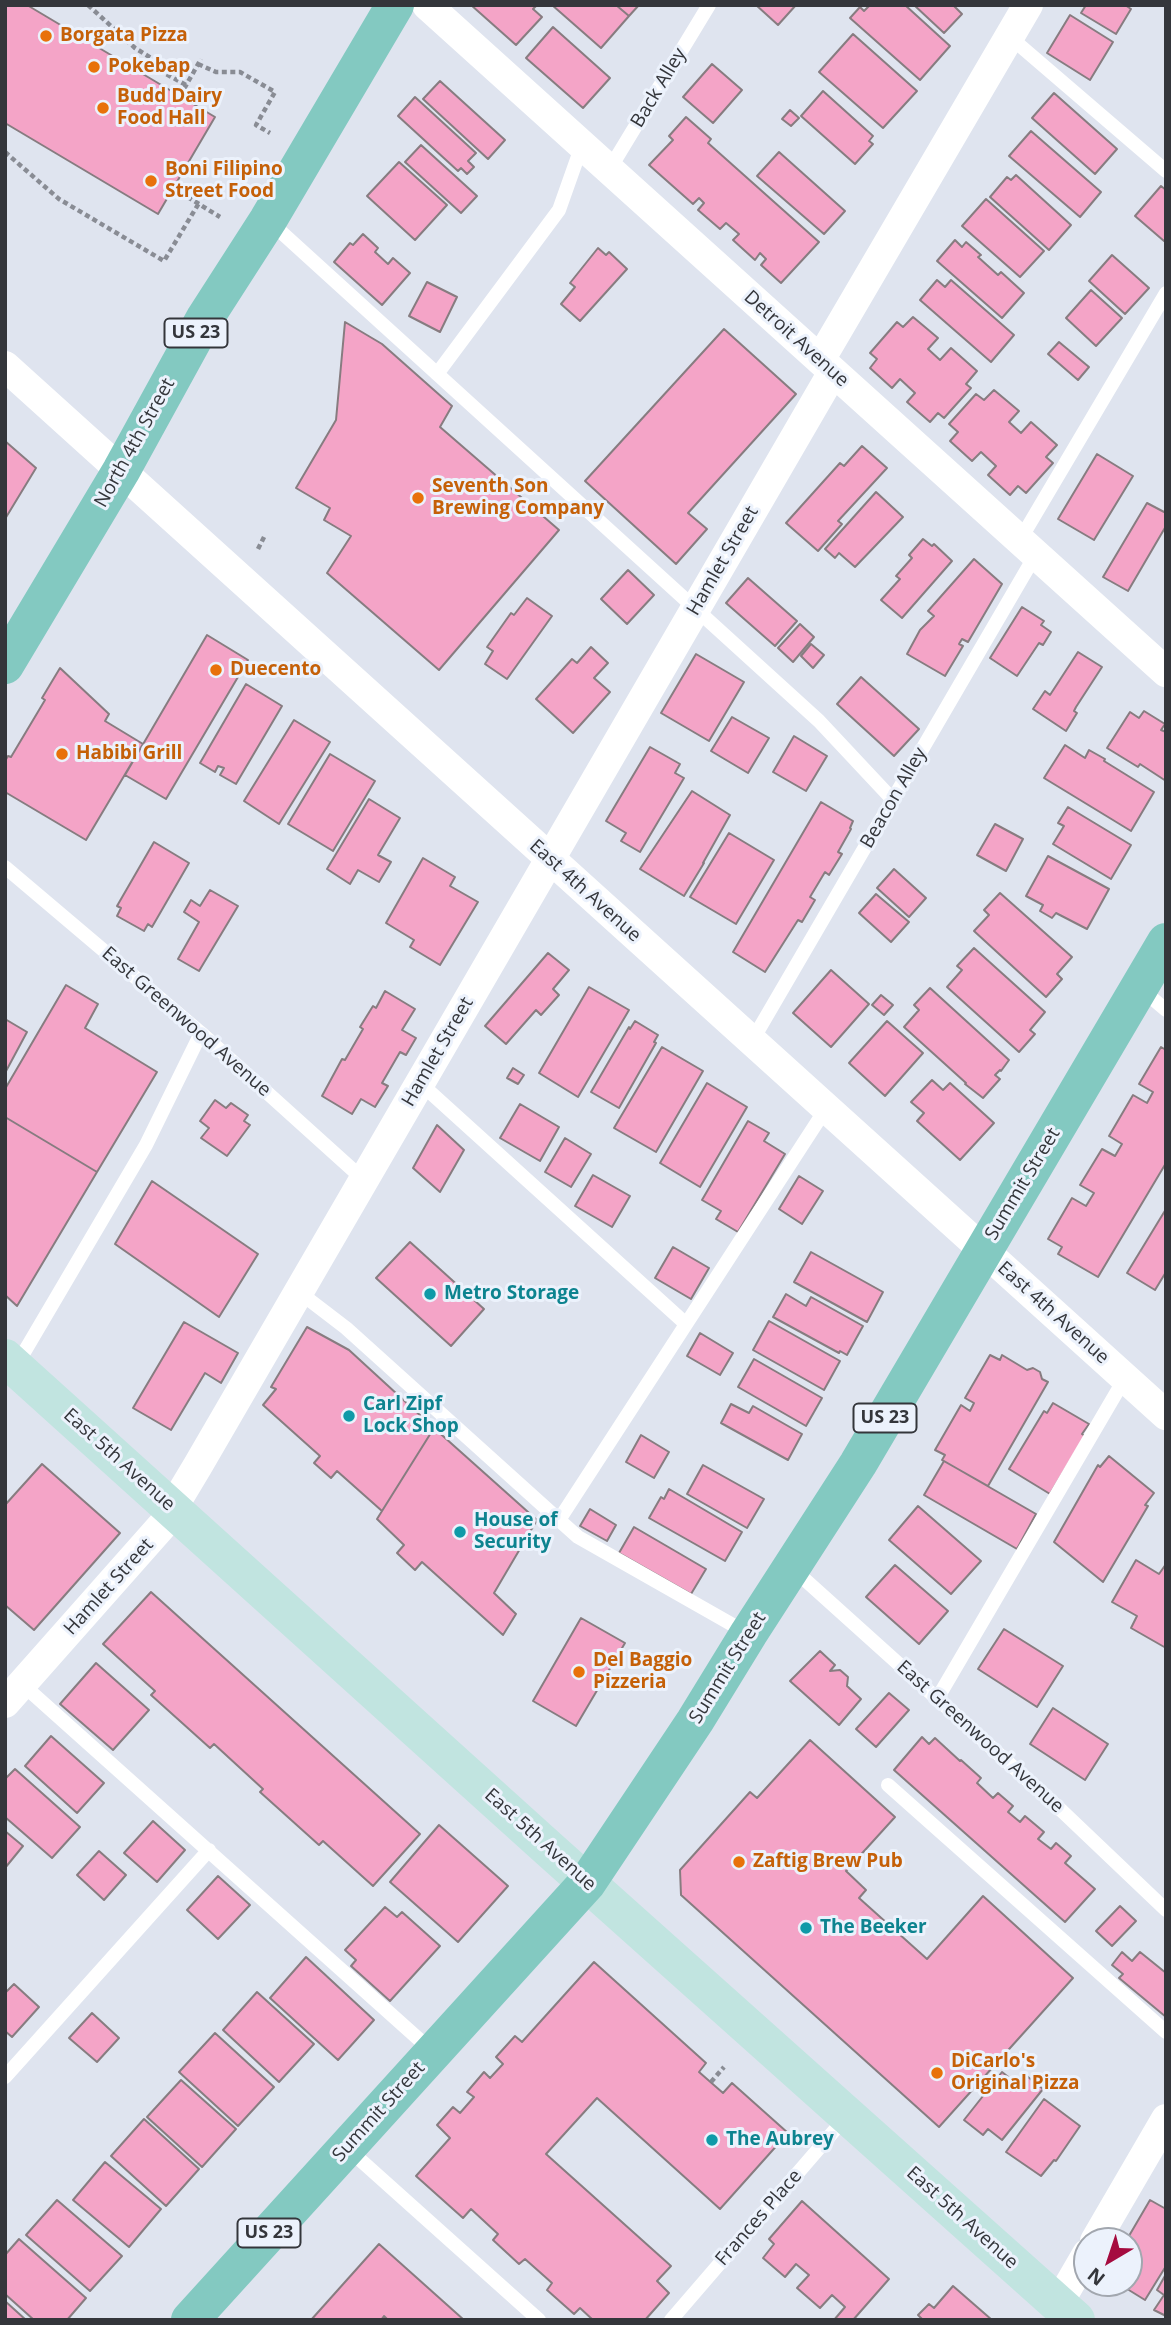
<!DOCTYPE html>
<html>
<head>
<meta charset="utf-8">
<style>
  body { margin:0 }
  #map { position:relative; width:1171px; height:2325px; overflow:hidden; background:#dfe4ef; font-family:"Open Sans",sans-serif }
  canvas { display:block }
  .frame { position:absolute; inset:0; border:7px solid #34363b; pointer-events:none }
  .north { position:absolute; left:1073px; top:2227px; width:70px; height:70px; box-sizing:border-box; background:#ecf2fc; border:2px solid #a2a7af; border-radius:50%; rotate:219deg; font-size:19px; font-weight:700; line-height:28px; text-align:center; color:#34363b }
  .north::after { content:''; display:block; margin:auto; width:24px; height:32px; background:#a50b3f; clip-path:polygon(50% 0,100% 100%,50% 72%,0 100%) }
</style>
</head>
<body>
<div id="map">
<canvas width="1171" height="2325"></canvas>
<div class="frame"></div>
<div class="north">N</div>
</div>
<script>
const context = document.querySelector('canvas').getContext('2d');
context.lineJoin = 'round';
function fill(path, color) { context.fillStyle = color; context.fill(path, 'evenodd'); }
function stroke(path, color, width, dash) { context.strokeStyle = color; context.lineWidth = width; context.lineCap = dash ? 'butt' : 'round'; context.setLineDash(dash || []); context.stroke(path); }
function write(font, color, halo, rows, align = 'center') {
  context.font = font + ' "Open Sans",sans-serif'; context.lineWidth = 6; context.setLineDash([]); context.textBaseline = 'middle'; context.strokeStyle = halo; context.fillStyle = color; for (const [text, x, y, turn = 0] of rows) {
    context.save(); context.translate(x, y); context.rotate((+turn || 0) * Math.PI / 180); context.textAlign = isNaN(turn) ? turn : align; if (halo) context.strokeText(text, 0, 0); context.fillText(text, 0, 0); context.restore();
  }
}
const building = new Path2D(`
  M5,5h22l188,112 -57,97 -153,-91z
  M471,5h66l-4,4 9,8 -26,28z
  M552,5h64l13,11 -28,32z
  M616,5h23l-10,11z
  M756,5h40l-18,20z
  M870,5h35l45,41 -30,34 -70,-62 10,-11 4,4z
  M914,5h39l9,9 -18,19z
  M1086,5h39l6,4 -15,25 -35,-21z
  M1070,15l43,27 -23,38 -43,-27z
  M553,27l57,51 -27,30 -57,-50z
  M853,34l64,57 -34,37 -64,-56z
  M712,64l30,26 -29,33 -30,-26z
  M440,81l65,59 -17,19 -65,-60z
  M823,91l50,45 -4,5 4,3 -18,20 -54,-48z
  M1054,93l63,56 -22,25 -63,-56z
  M415,97l61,56 -8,8 6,6 -7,7 -6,-6 -3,3 -60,-55z
  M790,110l9,8 -8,8 -9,-7z
  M686,117l25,22 -3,4 111,99 -38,41 -20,-18 5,-6 -6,-6 -5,7 -22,-20 6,-6 -13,-11 -6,6 -22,-19 6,-7 -5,-5 -6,6 -44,-39 24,-25 -4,-4z
  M1031,131l70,61 -21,25 -71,-61z
  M421,145l56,51 -16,17 -56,-51z
  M779,152l66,59 -21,23 -67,-58z
  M399,162l48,43 -32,35 -48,-44z
  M1016,175l55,50 -22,25 -59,-53 17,-20 4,3z
  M1161,186l5,4v49l-2,2 -29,-25z
  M986,199l58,52 -24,26 -58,-51z
  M363,234l15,14 -3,4 13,12 5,-6 17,15 -28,32 -48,-43 16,-19 3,2z
  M955,240l7,7 4,-5 15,13 -3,2 20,18 3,-3 23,21 -22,25 -65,-57z
  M598,248l8,7 3,-3 18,17 -47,52 -19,-17 14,-17 -5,-4z
  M1112,255l37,33 -24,26 -36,-33z
  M937,280l8,7 6,-7 63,55 -23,27 -71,-62z
  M427,282l30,15 -17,35 -31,-16z
  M1091,290l31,28 -26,28 -30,-28z
  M913,317l25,21 -10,11 12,11 11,-12 26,23 -11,13 5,4 -27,30 -6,-5 -8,9 -23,-20 8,-9 -15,-14 -8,9 -22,-20 7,-9 -7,-6 27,-31 6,5z
  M345,322l37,22 70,62 -12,21 119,103 -120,140 -112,-97 24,-37 -27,-16 6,-12 -34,-20 40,-68z
  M724,329l72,65 -108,119 19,16 -31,35 -91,-83z
  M1059,342l30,25 -11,13 -30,-26z
  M994,390l25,21 -10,11 12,11 10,-11 26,23 -11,12 7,6 -27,30 -8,-7 -8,9 -22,-20 8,-9 -15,-14 -9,9 -22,-20 8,-9 -9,-8 27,-30 8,6z
  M5,441l31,27 -31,51z
  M862,446l25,22 -49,53 4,3 -24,27 -32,-28 54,-60 4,3z
  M1097,454l36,22 -39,64 -36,-21z
  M876,492l27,25 -48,50 -16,-14 -4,5 -10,-9z
  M1147,503l19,10v13l-38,65 -25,-14z
  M923,539l9,7 2,-2 18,17 -50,57 -21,-18 19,-21 -4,-3 16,-18 -3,-3z
  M974,559l28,25 -34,58 -6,-3 -3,5 4,2 -18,30 -38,-22 13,-24 14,-14 -6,-5z
  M628,570l26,25 -27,29 -26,-25z
  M748,578l49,43 -22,25 -49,-43z
  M527,598l25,18 -45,63 -22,-15 8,-13 -6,-4 24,-34 3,2z
  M1022,607l22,14 -3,4 10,7 -8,13 -4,-2 -22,33 -27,-18z
  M800,624l14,13 -21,25 -15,-14z
  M207,635l41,25 -82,139 -41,-24z
  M811,644l13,11 -11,13 -12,-12z
  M591,647l17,16 -14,15 16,14 -37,41 -37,-34 36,-40 5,4z
  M1078,652l24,15 -26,40 -2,4 3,2 -11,18 -33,-22 12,-18 5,4z
  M696,654l48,28 -35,59 -48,-28z
  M60,668l49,46 -4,7 38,23 -57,96 -81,-48v-31l3,-5 3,1 34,-57 -3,-2z
  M861,677l58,52 -25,27 -57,-52z
  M246,684l36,22 -46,78 -16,-9 4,-7 -6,-2 -3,6 -15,-9z
  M1144,711l21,13 -4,6 5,2v49l-26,-17 -2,3 -31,-19 23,-36 9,6z
  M732,717l37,21 -21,35 -37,-22z
  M294,720l36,22 -51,82 -35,-23z
  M794,736l33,20 -21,35 -33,-19z
  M1065,745l20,13 4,-8 16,9 -1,2 50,31 -23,39 -87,-53z
  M650,747l30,17 -5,9 9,5 -44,74 -19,-11 5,-8 -20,-12z
  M330,754l45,27 -42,70 -45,-27z
  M692,791l38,24 -27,48h1l-20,33 -44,-27z
  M369,799l31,19 -22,37 13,7 -12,20 -21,-12 -8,14 -23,-15z
  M821,802l32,19 -3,7 1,1 -13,23 4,2 -13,21 -4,-3 -15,25 5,3 -13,22 -4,-2 -33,52 -32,-20z
  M1068,807l63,38 -20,34 -58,-35 11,-18 -6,-3z
  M995,824l28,15 -17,32 -29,-16z
  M729,833l45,27 -38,64 -46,-27z
  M154,842l35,21 -37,64 -4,-3 -4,7 -27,-15 4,-8 -4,-2z
  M1048,856l61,33 -22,40 -31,-16 -4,5 -12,-7 3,-6 -17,-9z
  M423,858l32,19 -5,9 28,16 -38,63 -30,-18 4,-7 -28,-17z
  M894,869l32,29 -17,19 -32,-29z
  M210,890l28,16 -39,65 -21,-12 21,-37 -15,-10 7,-12 9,6z
  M1000,893l72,64 -15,17 5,5 -16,18 -72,-66 15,-16 -5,-5z
  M876,894l33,28 -18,20 -32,-29z
  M974,948l71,64 -15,18 5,4 -16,18 -72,-65 15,-17 -5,-4z
  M548,953l21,17 -16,19 6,6 -18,20 -5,-5 -30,34 -21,-18z
  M831,970l38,34 -38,43 -38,-34z
  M66,985l32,19 -13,24 72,44 -60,100 -92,-55v-28z
  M589,987l40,23 -51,87 -39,-24z
  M930,988l79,72 -8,11 -1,-1 -5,5 5,4 -17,19 -18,-14 1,-1 -62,-56 15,-17 -5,-5z
  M385,991l30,18 -13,21 14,8 -10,17 -6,-3 -18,31 6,3 -13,21 -14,-8 -9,15 -30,-18 20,-37 3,1 18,-31 -3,-2 13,-21 3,2z
  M881,995l12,10 -9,10 -12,-10z
  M5,1019l22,13 -22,41z
  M635,1021l23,14 -4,7 2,1 -37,65 -28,-16 38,-65 1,2z
  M887,1021l36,32 -38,43 -36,-33z
  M662,1047l41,24 -47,81 -42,-24z
  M1161,1047l5,3v113l-68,114 -40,-23 4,-7 -14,-8 24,-41 14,8 8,-13 -14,-8 22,-36 13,7 7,-12 -13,-8 24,-41 14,8 6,-11 -14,-8z
  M513,1068l11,7 -6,9 -11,-6z
  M932,1080l11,10 7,-7 44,40 -34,37 -43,-39 7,-8 -13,-11z
  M707,1083l40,24 -47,80 -40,-24z
  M215,1100l11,8 5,-5 17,12 -4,6 6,4 -23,31 -26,-18 8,-10 -9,-7z
  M520,1104l39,23 -19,34 -40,-23z
  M5,1117l92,55 -80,134 -12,-11z
  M748,1121l21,12 -5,8 21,13 -47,78 -22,-13 5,-8 -19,-11z
  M437,1125l27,25 -24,42 -27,-24z
  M565,1138l26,16 -20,33 -26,-15z
  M593,1175l37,21 -18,31 -37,-21z
  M799,1176l24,15 -21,33 -23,-15z
  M152,1181l106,73 -39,63 -104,-73z
  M1166,1209v63l-11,18 -28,-17z
  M410,1242l74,67 -33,37 -75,-68z
  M673,1247l36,21 -18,31 -36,-21z
  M811,1252l72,40 -16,30 -73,-40z
  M786,1294l20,12 5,-9 52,29 -16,29 -7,-4 -1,2 -66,-36z
  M769,1321l71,40 -16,29 -71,-40z
  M184,1322l54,31 -17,30 -16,-10 -34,57 -38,-22z
  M307,1327l42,23 85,78 -52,83 -45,-40 -6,7 -17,-15 6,-7 -57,-51 13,-16 -5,-2z
  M700,1333l33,20 -13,22 -33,-19z
  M990,1355l10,5 2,-5 25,15 6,-2 7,4 2,7 6,3 -60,104 -46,-26 3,-5 -10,-5 26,-45 9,6 4,-8 -9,-5z
  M754,1359l68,39 -16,28 -68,-39z
  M1053,1403l36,21 -7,10 3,2 -35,58 -41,-25 35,-58 3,2z
  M731,1404l18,9 4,-7 49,28 -14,26 -67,-37z
  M434,1428l103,92 -43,73 22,21 -13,21 -81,-73 -7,8 -18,-17 7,-8 -27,-26z
  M641,1435l28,17 -15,26 -28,-16z
  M1109,1456l45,37 -9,12 3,1 -45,76 -49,-40 44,-77 2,2z
  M944,1461l92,53 -19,35 -93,-54z
  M42,1464l78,69 -86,97 -29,-25v-100z
  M703,1465l61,34 -17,29 -60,-34z
  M669,1489l73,43 -17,29 -76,-43 12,-21 3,2z
  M918,1506l63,55 -30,33 -62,-54z
  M590,1509l26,16 -9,16 -27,-15z
  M634,1527l72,42 -15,25 -72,-41z
  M1136,1560l23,14 7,-10v84l-35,-20 6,-12 -25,-14z
  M895,1565l53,46 -29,33 -53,-47z
  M151,1592l269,242 -47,52 -50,-45 -4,4 -59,-53 3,-3 -49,-45 -4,4 -59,-53 4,-4 -52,-47z
  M581,1618l44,25 -49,83 -43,-25z
  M1004,1629l59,37 -26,41 -59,-38z
  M820,1651l15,14 -5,6 10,-1 8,7 -1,9 14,13 -22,26 -49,-44z
  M96,1663l53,47 -36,40 -53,-46z
  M889,1693l20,17 -33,37 -20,-18z
  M1053,1708l55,36 -23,36 -55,-36z
  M51,1736l53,47 -27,30 -52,-47z
  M922,1737l7,7 6,-6 25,23 1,-1 20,18 -4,5 16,15 5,-5 15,13 -5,6 12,10 5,-6 19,16 -6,7 13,10 5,-6 15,13 -6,7 30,26 -30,33 -171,-152z
  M810,1740l85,77 -49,54 20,19 -7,8 68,61 56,-63 90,82 -134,149 -258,-232 -1,-25 70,-78 7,6z
  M15,1769l65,58 -28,31 -47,-41v-38z
  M153,1821l32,29 -28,32 -33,-29z
  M439,1825l69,61 -50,56 -68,-60z
  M5,1831l18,15 -18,22z
  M99,1851l27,24 -22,25 -27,-25z
  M218,1876l32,29 -32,34 -31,-29z
  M1120,1906l16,15 -24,25 -16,-15z
  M385,1907l12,10 5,-5 38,34 -50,55 -39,-35 5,-6 -11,-10z
  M1122,1952l10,9 8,-9 26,21v44l-47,-39 4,-4 -11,-9z
  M306,1957l68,63 -36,40 -68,-62z
  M594,1962l112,101 -7,9 24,21 9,-10 56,50 -68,76 -123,-111 -51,56 125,112 -14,15 12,12 -24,27h-52l-13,-12 -6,6 -27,-24 5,-7 -27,-24 -6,5 -26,-24 5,-6 -27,-25 -8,9 -47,-42 34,-38 -13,-13 16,-18 7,6 14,-16 -7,-5 17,-20 6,6 13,-14 -7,-7 19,-21 7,6z
  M14,1984l25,23 -27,30 -7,-6v-38z
  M257,1992l57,52 -35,38 -56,-52z
  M92,2013l27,25 -22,24 -28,-24z
  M215,2033l59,54 -36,39 -59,-54z
  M1002,2072l14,11 7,-10 20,16 -41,51 -14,-11 -5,6 -19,-15z
  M181,2080l55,49 -34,38 -55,-50z
  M1044,2099l36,27 -24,35 -2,-1 -13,16 -35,-24z
  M144,2119l55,50 -33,37 -55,-50z
  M105,2162l56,47 -32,38 -56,-47z
  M57,2200l65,56 -32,35 -64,-56z
  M1150,2200l16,9v57l-21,34 -21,-13 2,-4h3v-42h-3z
  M802,2201l87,78 -36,41h-19l11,-13 -13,-12 -12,13 -23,-20 12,-13 -13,-11 -11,13 -22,-19 11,-14 -5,-5z
  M19,2239l67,59 -19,22h-33l-29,-26v-39z
  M379,2244l85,76h-76l-4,-4 -3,4h-70z
  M1166,2274v42l-12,-6 10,-15 -7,-5z
  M953,2286l39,34h-69l-5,-5 11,-11 5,4z
  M5,2301l21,19h-21z`);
const path = new Path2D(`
  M88,5l47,43 16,10 -3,6 38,21
  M198,64l18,8h24l35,20 -19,33 14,8
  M180,96l21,-37
  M5,152l54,47 105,62 35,-58
  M173,188l47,29
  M258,549l7,-14
  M711,2082l13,-15`);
const lane = new Path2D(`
  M1010,37l156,134
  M609,170l100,-165
  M269,221l550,500 74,79
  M437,374l122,-164 23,-65
  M1020,540l146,-247
  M5,867l196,166 163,147
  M1140,988l26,22
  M752,1041l284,-487
  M420,1083l266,241
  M299,1292l47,36 213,192 268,-413
  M16,1366l130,-221 55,-112
  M559,1520l19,17 169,96
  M792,1568l270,243 104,99
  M22,1684l410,367
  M937,1699l188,-321
  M888,1785l278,247
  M5,2077l204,-227
  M347,2148l192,172
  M671,2320l175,-203`);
const street = new Path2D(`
  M427,5l739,667
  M820,360l208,-355
  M5,366l1161,1049
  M5,1703l170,-192 4,-14 18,-30 636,-1095
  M1095,2241l71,-122
  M1058,2304l29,-50`);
const secondary = new Path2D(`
  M5,1358l544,491 527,471`);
const primary = new Path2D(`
  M5,665l116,-194 84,-153 63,-98 127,-215
  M190,2320l397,-437 108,-162 54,-88 109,-169 308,-522`);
const markers = [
  [46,36,7,"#e8710a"],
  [94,67,7,"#e8710a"],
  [103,108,7,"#e8710a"],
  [151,181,7,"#e8710a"],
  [418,498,7,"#e8710a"],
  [216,670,7,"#e8710a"],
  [62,754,7,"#e8710a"],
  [430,1294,7,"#0f9aa8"],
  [349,1416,7,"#0f9aa8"],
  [460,1532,7,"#0f9aa8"],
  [579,1672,7,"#e8710a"],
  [739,1862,7,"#e8710a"],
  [806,1928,7,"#0f9aa8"],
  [937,2073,7,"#e8710a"],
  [712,2140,7,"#0f9aa8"]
];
const shields = [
  [196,333,63],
  [885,1418,63],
  [269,2233,63]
];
const shieldNames = [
  ["US 23",196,333],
  ["US 23",885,1418],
  ["US 23",269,2233]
];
const foodNames = [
  ["Borgata Pizza",60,36],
  ["Pokebap",108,67],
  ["Budd Dairy",117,97],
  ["Food Hall",117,119],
  ["Boni Filipino",165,170],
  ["Street Food",165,192],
  ["Seventh Son",432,487],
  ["Brewing Company",432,509],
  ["Duecento",230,670],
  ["Habibi Grill",76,754],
  ["Del Baggio",593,1661],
  ["Pizzeria",593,1683],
  ["Zaftig Brew Pub",753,1862],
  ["DiCarlo's",951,2062],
  ["Original Pizza",951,2084]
];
const streetNames = [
  ["Back Alley",659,88,-59],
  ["Detroit Avenue",796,339,42],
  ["North 4th Street",135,443,-61],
  ["Hamlet Street",723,561,-60],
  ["Beacon Alley",894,798,-60],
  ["East 4th Avenue",585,891,42],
  ["East Greenwood Avenue",186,1022,41],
  ["Hamlet Street",438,1052,-60],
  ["Summit Street",1023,1184,-59],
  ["East 4th Avenue",1053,1313,42],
  ["East 5th Avenue",119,1460,42],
  ["Hamlet Street",109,1587,-48],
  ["Summit Street",728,1668,-58],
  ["East Greenwood Avenue",980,1737,42],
  ["East 5th Avenue",540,1840,42],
  ["Summit Street",379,2112,-48],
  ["Frances Place",759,2218,-49],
  ["East 5th Avenue",962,2218,42]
];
const cultureNames = [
  ["Metro Storage",444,1294],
  ["Carl Zipf",363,1405],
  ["Lock Shop",363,1427],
  ["House of",474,1521],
  ["Security",474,1543],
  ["The Beeker",820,1928],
  ["The Aubrey",726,2140]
];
fill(building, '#f4a4c7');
stroke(building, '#877c80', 2);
stroke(path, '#898c94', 4.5, [5, 3.5]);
stroke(lane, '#fff', 14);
stroke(street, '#fff', 30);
stroke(secondary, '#c1e4e0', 38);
stroke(primary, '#83c9c1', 38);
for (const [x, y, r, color] of markers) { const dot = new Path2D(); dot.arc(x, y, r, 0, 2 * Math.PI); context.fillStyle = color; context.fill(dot); stroke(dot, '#ecf2fc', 2.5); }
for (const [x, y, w] of shields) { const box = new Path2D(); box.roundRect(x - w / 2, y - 14.5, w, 29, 5); context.fillStyle = '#ecf2fc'; context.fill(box); stroke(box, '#34363b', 2); }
write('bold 18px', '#34363b', null, shieldNames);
write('bold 19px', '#c56008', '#ecf2fc', foodNames, 'left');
write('19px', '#34363b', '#ecf2fc', streetNames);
write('bold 19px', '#0d838f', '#ecf2fc', cultureNames, 'left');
</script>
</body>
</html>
